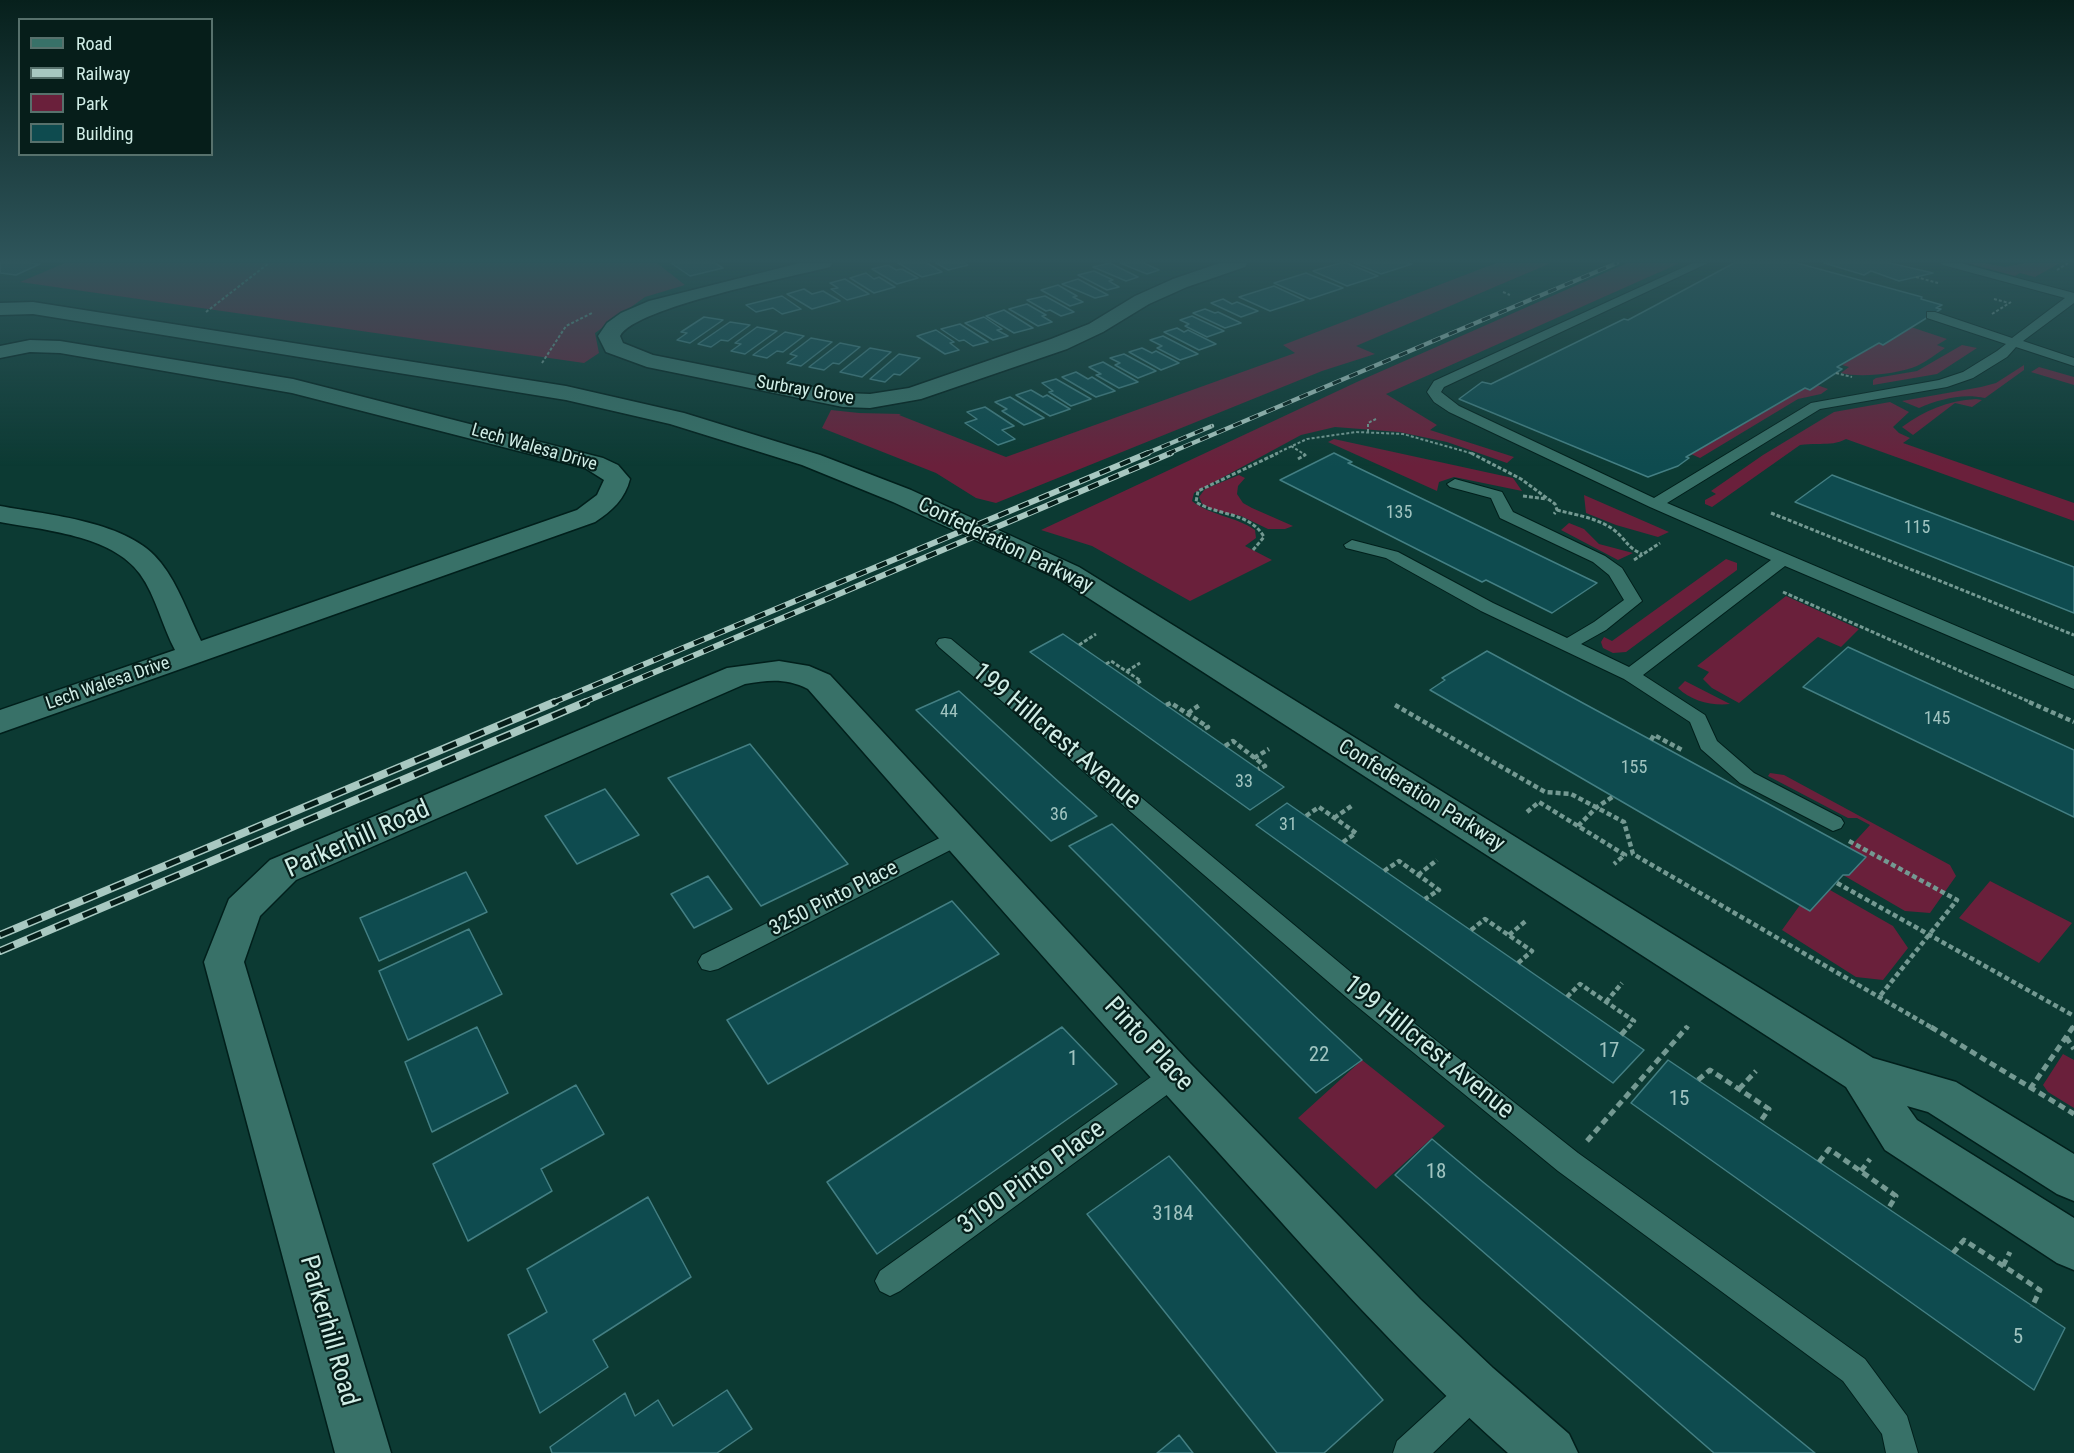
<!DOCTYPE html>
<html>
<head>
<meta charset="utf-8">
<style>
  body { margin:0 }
  #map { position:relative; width:2074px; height:1453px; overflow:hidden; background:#0c3a33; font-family:"Roboto Condensed",sans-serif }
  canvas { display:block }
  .legend { position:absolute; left:18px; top:18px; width:195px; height:138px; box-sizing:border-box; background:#061e1a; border:2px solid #57716c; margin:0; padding:8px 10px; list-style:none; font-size:18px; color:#d0ede6 }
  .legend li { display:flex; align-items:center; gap:12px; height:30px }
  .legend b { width:30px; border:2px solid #57716c }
</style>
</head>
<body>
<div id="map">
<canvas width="2074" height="1453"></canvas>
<ul class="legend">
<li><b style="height:8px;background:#387168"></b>Road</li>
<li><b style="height:8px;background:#a8c8c1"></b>Railway</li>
<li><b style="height:16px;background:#6a203b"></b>Park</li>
<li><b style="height:16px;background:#0e4b4f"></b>Building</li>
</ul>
</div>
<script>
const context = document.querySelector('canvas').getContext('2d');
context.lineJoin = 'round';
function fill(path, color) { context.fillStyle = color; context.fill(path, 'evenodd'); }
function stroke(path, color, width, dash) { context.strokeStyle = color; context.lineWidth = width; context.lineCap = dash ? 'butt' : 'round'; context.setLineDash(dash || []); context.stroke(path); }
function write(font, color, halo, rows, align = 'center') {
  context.font = font + ' "Roboto Condensed",sans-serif'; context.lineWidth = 4.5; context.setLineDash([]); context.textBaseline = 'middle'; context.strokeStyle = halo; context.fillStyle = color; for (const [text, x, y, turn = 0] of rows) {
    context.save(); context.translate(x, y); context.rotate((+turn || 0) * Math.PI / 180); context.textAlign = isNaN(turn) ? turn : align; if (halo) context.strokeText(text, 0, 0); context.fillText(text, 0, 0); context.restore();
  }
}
const green = new Path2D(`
  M65,263h592l28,22 -40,12 -50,36 4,20 -15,10 -564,-81z
  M1496,263h55l-195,83 19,8 -53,17 -326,132 -20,-5 -40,-25 -114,-45 9,-18 28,3 42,1 -2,1 107,42 289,-104 -12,-8z
  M1627,263h53l-294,131 51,31 -7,5 84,27 -7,6 -60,-21 -48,-10 -64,-5 -34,8 -107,58 -2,8c19,15 43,15 63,29l1,8 -11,8 27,14 -82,41 -98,-55 -51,-16 318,-149z
  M1967,263h18l20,4 19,-4h36l-25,14 -15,-4 -5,3z
  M1911,327l36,12 -10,6 8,3c-9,6 -18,13 -28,18 -19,8 -57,12 -76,7l8,-6 -7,-2 37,-22 4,2z
  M1962,345l15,3 -40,26 -64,11v-5l3,-2 41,-7z
  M2024,365v5l-39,28c-23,-5 -45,1 -66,10l-17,-7 79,-14 15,-4z
  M2039,367l35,10v8l-43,-13z
  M1817,385l11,4 -7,5 -23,5 -98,59 -9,-4 114,-66 5,1z
  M1976,399l6,1 -10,7 -17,-4 -42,32 -11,-8c23,-17 45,-26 74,-28z
  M1890,402l19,10 -16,15 6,6 11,5 -7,5 171,60v18l-228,-82c-15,8 -29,3 -46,6l-88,62 -7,-3v-4l11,-6 -5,-3 52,-36 71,-43z
  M1334,439l179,39 9,13 -68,-14 -15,5 -2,9 -109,-49z
  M1239,475l6,3 -7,8 -1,8 6,9 9,5 41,18 -8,3h-17l-27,-13 -25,-5 -14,-7 -3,-7 6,-8z
  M1584,495l85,37 -11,5 -42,-12 -30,-12z
  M1569,523l15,6 15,15 34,9 -15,7 -57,-30z
  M1726,559l11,4v7l-111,82 -13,1 -10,-5 -2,-6 3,-5 8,4z
  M1786,596l73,33 -18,18 -23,-10 -79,66 -27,-15 -9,-9 6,-7 -12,-6z
  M1685,681l45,23c-18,2 -39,-3 -52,-16z
  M1770,773l14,2 166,90 6,11 -26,37 -25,-2 -62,-36 22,-18 -16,-9 21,-23 -13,-7h-9l-80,-42z
  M1990,881l82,42 -33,40 -80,-45z
  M1830,890l63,36 15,22 -25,32 -27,-3 -74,-47 18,-25 10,5z
  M2063,1054l11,6v48l-26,-16 -5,-7z
  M1362,1060l83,66 -69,63 -78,-71z`);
const building = new Path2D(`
  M0,263h29l11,1 -24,11 -16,-2z
  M671,263h44l8,5 -33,8z
  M898,263h29l15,9 -20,5z
  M936,263h29l3,2 -20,5z
  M1110,263l28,14 -12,4 -33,-14z
  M1120,263h24l15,7 -12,4z
  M1340,263h7l31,13 -31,10 -34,-15z
  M1354,263h54l4,1 -31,10z
  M1734,263h63l125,34 -1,2 21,6 -6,3 5,1 -58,36 -4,-2 -42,24 5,2 -32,21 -5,-2 -119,69 3,1 -11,8 -30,11 -189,-78 23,-17 9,2 133,-65 4,1 30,-16z
  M1824,263h66l43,10 -34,8 -28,-10 -7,4z
  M888,265l8,5 6,-1 16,9 -21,6 -25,-15z
  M1094,271l19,9 -4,1 10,6 -12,3 -29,-15z
  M866,273l8,6 5,-2 16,10 -21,6 -24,-15z
  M1306,273l37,15 -33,11 -36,-16z
  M845,279l24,15 -22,6 -16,-11 7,-1 -8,-5z
  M1078,279l30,16 -13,3 -33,-14z
  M1058,285l19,11 -4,1 10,5 -13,4 -29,-16z
  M1274,286l30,14 -34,11 -31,-14z
  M804,289l8,5 11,-3 17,10 -28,8 -25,-15z
  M782,296l19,13 -19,5 -9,-6 -17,4 -10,-7z
  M1045,296l29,16 -13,4 -11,-6 -4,1 -19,-11z
  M1223,299l9,5 5,-2 21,9 -17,6 -30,-14z
  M1027,304l19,11 -4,1 10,6 -14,4 -29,-17z
  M1205,309l10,4 3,-1 23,11 -16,5 -32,-15z
  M1004,310l29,18 -19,5 -28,-17z
  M1192,316l32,15 -17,6 -22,-11 4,-2 -9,-4z
  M704,317l19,3 -33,23 -13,-3 10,-7 -6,-1z
  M984,317l18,12 -5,1 11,6 -15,4 -28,-17z
  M730,322l20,3 -22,16 -7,-1 -10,7 -13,-3z
  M960,324l28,18 -15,4 -9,-6 -5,1 -18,-12z
  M757,327l20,4 -32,23 -14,-3 10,-7 -6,-1z
  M1177,328l7,4 4,-2 28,14 -17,6 -35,-18z
  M936,330l18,12 -4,1 9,7 -14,4 -28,-18z
  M785,332l19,4 -21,16 -6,-1 -10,7 -14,-3z
  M1163,336l35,18 -18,6 -23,-12 5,-2 -12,-6z
  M811,338l21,4 -31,24 -14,-3 10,-7 -7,-2z
  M840,343l20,4 -21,17 -6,-1 -9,7 -15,-3z
  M870,348l21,4 -29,25 -22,-5z
  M1142,348l10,5 4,-2 23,12 -18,7 -32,-18z
  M899,354l21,4 -20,17 -6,-1 -9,8 -15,-3z
  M1124,354l32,17 -18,7 -23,-13 5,-2 -10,-5z
  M1103,362l35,20 -19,6 -23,-13 5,-1 -12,-7z
  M1076,372l12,7 4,-2 23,14 -19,6 -34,-20z
  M1056,379l35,20 -20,7 -22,-14 4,-1 -11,-8z
  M1031,390l12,7 4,-2 23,14 -20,7 -34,-21z
  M1010,397l34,21 -20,7 -22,-14 5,-2 -12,-7z
  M985,407l29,19 -12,4 13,9 -17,6 -33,-22 12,-4 -10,-7z
  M1334,453l18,9 -4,1 249,120 -45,30 -66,-33 -4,2 -202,-102z
  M1832,475l242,92v46l-279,-111z
  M1063,634l103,71 118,82 -34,23 -220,-158z
  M1848,647l226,103v67l-271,-130z
  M1487,651l164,89 215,117 -17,18h-6l-33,36 -380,-221 15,-10 -3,-2z
  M959,691l101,92 37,33 -46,25 -135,-131z
  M750,744l98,120 -87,42 -93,-128z
  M605,789l34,46 -62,29 -32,-48z
  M1287,803l56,39 301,208 -31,33 -357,-258z
  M1112,824l209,198 41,38 -46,33 -247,-247z
  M466,872l21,40 -108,49 -19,-43z
  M708,876l24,33 -38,19 -23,-34z
  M952,901l47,53 -231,130 -41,-64z
  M469,929l33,65 -94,46 -29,-69z
  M477,1027l31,66 -76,39 -27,-70z
  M1062,1027l55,57 -240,170 -50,-72z
  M1668,1060l397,268 -31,62 -403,-287z
  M576,1085l28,49 -63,35 11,22 -84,50 -35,-77z
  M1432,1139l51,43 332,271h-101l-319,-278z
  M1169,1156l214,244 -59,53h-47l-190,-239z
  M648,1197l43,80 -98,63 15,27 -68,46 -32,-78 39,-23 -20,-43z
  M727,1390l25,39 -35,24h-165l-2,-6 75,-54 10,23 23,-16 15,26z
  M1179,1435l14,18h-36z`);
const pathFar3 = new Path2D(`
  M2057,270l11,-7
  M1916,277l22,6
  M1503,292l7,3
  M1994,299l15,4
  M206,312l63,-49
  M1992,314l19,-12
  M542,363l24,-37 26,-13
  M1836,373l16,4
  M1368,432v-9l8,-4
  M1291,446l13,8
  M1275,454l32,-15 49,-7 47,2 71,20`);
const pathFar2 = new Path2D(`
  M1471,453l50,26 34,25 2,6 -3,4
  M1298,459l7,-4 -3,-2
  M1523,496l24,3
  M1557,510c19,5 41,8 57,20 13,10 12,17 28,24
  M1771,513l303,122
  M1253,550l11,-13c-14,-25 -46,-21 -68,-35l2,-11 80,-38
  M1634,560l26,-17
  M1783,592l249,111
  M1079,645l17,-11
  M1106,664l5,-3 30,20 -5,3
  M1127,671l13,-8`);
const pathFar1 = new Path2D(`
  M2029,702l45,20
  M1166,705l5,-2 37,24 -6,3
  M1395,705l150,87 26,2 53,28 9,32 301,175
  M1188,713l13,-9
  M1651,740l3,-5 28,15
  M1225,746l8,-5 32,25 -7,3
  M1254,758l15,-9
  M1527,812l12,-10 86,53 -11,9
  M1306,816l13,-9 37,26 -13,9
  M1334,818l19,-13
  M1578,826l19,-19 17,-11
  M1849,841l108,59 -77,96
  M1384,871l15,-10 40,29 -14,9
  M1418,875l19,-15
  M1837,883l237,133
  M1471,930l14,-11 47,32 -14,12
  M1509,935l18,-15
  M1567,997l13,-13 54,37 -7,8
  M1606,1002l16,-19
  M1686,1029l2,-3
  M2072,1029l2,-3`);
const path = new Path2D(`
  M1931,1027l143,87
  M1621,1035l7,-8
  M2066,1037l8,12
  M1698,1080l12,-10 59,39 -9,13
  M1739,1089l17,-18
  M2030,1089l43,-62
  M1587,1141l100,-114
  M1819,1162l10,-13 67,47 -8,13
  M1861,1171l9,-12
  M1953,1253l11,-13 76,50 -8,17
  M2003,1266l7,-14`);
const service = new Path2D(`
  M1693,263h15l-264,124 -3,5 18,14 195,92 157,-95 128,-23 24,-8 34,-21 9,-7 -79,-26v-6h8l77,26 53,-40 -122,-33 -2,-2h19l114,30v10l-51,38 51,17v8l-58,-19 -9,10 -34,21 -26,9 -127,22 -153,94 407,173v13l-289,-123 -142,109 62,40 12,26 37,32 87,45 3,5 -3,5 -8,3 -93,-48 -39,-34 -11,-27 -66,-43 -143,-68 -95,-53 -40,-10 -2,-3 8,-5 46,12 95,51 74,35 27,-16 30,-22 -15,-25 -16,-13 -93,-44 -9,-20 -41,-11 -3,-3 8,-5 47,13 11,20 92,44 17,12 20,33 -36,29 -25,14 48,23 142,-107 -121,-53 -201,-95 -15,-10 -7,-10 7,-11z
  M945,638l6,1 420,350 207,164 287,206 42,57 11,37h-32l-4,-19 -39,-53 -285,-210 -205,-168 -414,-356 -3,-4 3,-4z
  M958,829l8,3 3,5 -3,5 -248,127 -8,2 -8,-2 -4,-7 4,-7z
  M1174,1064l9,3 4,8 -4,8 -283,208 -10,5 -10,-5 -5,-10 5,-10 285,-204z
  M1476,1374l11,5 5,11 -5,11 -54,52h-40l4,-12 68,-62z`);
const minor = new Path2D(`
  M800,263h32l-2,4c-38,10 -195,40 -210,69l3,7 30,12 190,38 27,1 39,-6 142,-49 38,-15 46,-28 38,-17 47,-16h27l-2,4 -58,20 -38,17 -46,28 -36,17 -146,50 -51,9 -27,-1 -196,-40 -41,-15 -8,-16 9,-13 14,-10 28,-12z
  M30,340l30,1 233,38 310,79 15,7 12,14c-5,20 -18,32 -35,43l-595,211v-23l175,-60c-13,-24 -19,-54 -35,-76 -28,-39 -97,-44 -140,-52v-16c48,9 130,15 161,57 18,23 27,51 40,78l376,-131 20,-15 7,-15 -19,-12 -293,-75 -232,-40 -30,-1 -30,6v-12z
  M779,661l30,5 21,9 359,387 231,237 73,69 76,66 9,19h-70c-106,-94 -194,-195 -289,-300 -139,-153 -275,-309 -411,-464 -22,-11 -39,-9 -63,-5l-449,196 -36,36 -16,46 147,491h-56l-131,-491 25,-63 41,-39 457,-192z`);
const tertiary = new Path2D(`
  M33,302l533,84 118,27 136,42 91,35 168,77 794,491 83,24 118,72v47l-17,-7 -129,-82 -21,-6 10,14 157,98v52l-17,-7 -172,-113 -39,-63 -787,-508 -166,-77 -91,-37 -132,-41 -104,-24 -533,-86 -33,1v-12z`);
const railFar2 = new Path2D(`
  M1145,454l67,-28
  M1167,454l450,-191`);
const railFar1 = new Path2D(`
  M552,703l596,-250
  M582,703l589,-250`);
const rail = new Path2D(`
  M0,935l555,-233
  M0,951l586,-249`);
const farStreetnames = [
  ["Surbray Grove",805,391,10],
  ["Lech Walesa Drive",534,448,16],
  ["Lech Walesa Drive",108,684,-19]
];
const numberNames = [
  ["135",1399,513],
  ["115",1917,528],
  ["44",949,712],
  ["145",1937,719],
  ["155",1634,768],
  ["33",1244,782],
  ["36",1059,815],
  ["31",1288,825]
];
const streetNames = [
  ["Confederation Parkway",1005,546,26],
  ["Confederation Parkway",1421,796,32],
  ["3250 Pinto Place",834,899,-27]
];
const nearNumbernames = [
  ["17",1609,1052],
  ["22",1319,1056],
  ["1",1073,1060],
  ["15",1679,1100],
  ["18",1436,1173],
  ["3184",1173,1215],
  ["5",2018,1338]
];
const nearStreetnames = [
  ["199 Hillcrest Avenue",1056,737,40],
  ["Parkerhill Road",358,840,-24],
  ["Pinto Place",1148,1045,47],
  ["199 Hillcrest Avenue",1428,1048,39],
  ["3190 Pinto Place",1032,1178,-36],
  ["Parkerhill Road",328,1331,74]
];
fill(green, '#6a203b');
fill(building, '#0e4b4f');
stroke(building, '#437f83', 1.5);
stroke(service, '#011f1b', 2);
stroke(minor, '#011f1b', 3);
stroke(tertiary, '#011f1b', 3);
stroke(pathFar3, '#749992', 2, [3, 2]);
stroke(pathFar2, '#749992', 3, [4, 2]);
stroke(pathFar1, '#749992', 4.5, [5, 3]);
stroke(path, '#749992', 5, [7, 4.5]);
fill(service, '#387168');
fill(minor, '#387168');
fill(tertiary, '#387168');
stroke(railFar2, '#a8c8c1', 4.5);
stroke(railFar1, '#a8c8c1', 6);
stroke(rail, '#a8c8c1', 8);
stroke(railFar2, '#061e1a', 3, [9]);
stroke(railFar1, '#061e1a', 4, [11]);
stroke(rail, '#061e1a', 5, [15]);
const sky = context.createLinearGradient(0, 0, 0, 466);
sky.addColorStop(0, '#07201c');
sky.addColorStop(0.56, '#2e555b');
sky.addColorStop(1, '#2e555b00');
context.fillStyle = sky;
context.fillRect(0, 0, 2074, 466);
write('18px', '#d0ede6', '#061e1a', farStreetnames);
write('18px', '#a0c4c0', null, numberNames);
write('21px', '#d0ede6', '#061e1a', streetNames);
write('21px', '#a0c4c0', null, nearNumbernames);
write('26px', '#d0ede6', '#061e1a', nearStreetnames);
</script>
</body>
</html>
